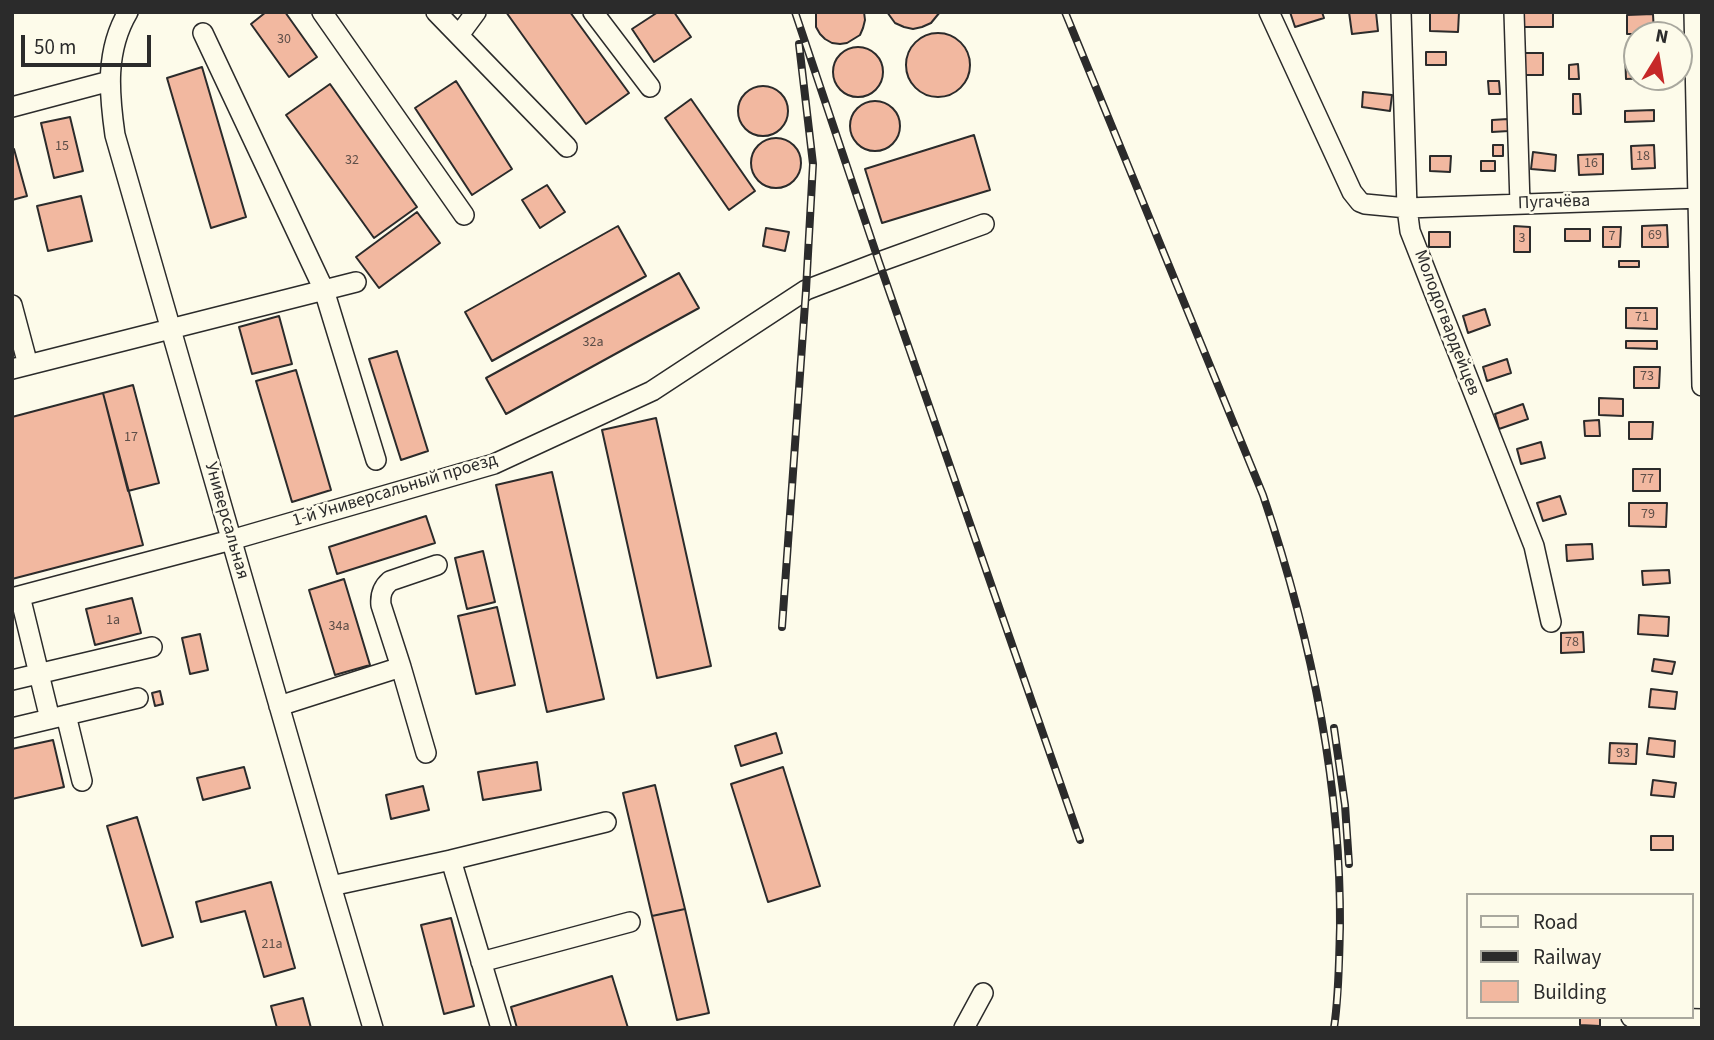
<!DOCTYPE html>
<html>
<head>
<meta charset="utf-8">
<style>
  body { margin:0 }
  #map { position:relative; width:1714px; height:1040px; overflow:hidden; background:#fdfbea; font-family:"Source Sans 3",sans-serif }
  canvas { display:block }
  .frame { position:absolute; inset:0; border:14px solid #2b2b2b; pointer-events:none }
  .legend { position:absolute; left:1466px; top:893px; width:228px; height:126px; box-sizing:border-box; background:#fdfbea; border:2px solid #a9a89e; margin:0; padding:9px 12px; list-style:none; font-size:21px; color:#2b2b2b }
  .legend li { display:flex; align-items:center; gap:14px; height:35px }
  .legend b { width:35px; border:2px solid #a9a89e }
  .north { position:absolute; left:1623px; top:21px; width:70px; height:70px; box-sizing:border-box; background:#fdfbea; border:2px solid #a9a89e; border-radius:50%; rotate:11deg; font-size:19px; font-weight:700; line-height:28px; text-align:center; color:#2b2b2b }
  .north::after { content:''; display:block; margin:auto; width:24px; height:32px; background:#c62828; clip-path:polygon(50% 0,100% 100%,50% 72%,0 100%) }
  .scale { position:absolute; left:21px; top:35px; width:130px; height:32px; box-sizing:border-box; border:4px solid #2b2b2b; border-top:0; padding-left:9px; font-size:21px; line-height:24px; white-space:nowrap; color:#2b2b2b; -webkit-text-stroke:5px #fdfbea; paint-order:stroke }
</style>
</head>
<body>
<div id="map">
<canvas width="1714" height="1040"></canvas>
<div class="frame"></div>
<ul class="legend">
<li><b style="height:9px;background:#fdfbea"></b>Road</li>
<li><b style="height:9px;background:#2b2b2b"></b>Railway</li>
<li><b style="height:19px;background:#f2b8a0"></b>Building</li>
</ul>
<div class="north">N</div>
<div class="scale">50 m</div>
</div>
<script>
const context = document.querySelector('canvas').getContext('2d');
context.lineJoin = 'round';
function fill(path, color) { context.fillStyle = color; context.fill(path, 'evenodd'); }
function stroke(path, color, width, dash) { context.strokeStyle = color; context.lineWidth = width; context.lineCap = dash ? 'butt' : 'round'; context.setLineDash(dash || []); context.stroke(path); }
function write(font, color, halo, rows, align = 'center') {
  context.font = font + ' "Source Sans 3",sans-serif'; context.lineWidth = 5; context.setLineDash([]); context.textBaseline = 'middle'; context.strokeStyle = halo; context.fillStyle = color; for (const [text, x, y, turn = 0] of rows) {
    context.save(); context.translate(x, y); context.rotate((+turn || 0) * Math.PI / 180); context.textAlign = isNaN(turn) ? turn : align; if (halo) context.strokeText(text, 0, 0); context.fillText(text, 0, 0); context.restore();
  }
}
const building = new Path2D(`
  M266,12h19l32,45 -28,20 -38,-53z
  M506,12h64l59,81 -43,31z
  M658,12h16l17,25 -37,25 -22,-33z
  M816,12h48l1,8 -2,8 -3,7 -13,8 -7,1 -8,-1 -7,-4 -5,-5 -4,-7z
  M887,12h53l-9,11 -9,4 -9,2 -9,-2 -9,-4z
  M1290,12h32l2,6 -29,9z
  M1349,12h27l2,19 -26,3z
  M1430,12h29l-1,20 -28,-1z
  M1524,12h29v15h-29z
  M1653,14l1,20h-27v-19z
  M906 65a32 32 0 1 1 64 0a32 32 0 1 1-64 0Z
  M833 72a25 25 0 1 1 50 0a25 25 0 1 1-50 0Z
  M1426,52h20v13h-20z
  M1625,52h12v25l17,1 -28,1z
  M1524,53h19v22h-19z
  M1578,64l1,15h-10v-14z
  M202,67l44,150 -35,11 -44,-150z
  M456,81l56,88 -40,26 -57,-87z
  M1488,81h11l1,13h-11z
  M330,84l87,123 -43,31 -88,-123z
  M738 111a25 25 0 1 1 50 0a25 25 0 1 1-50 0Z
  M1363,92l29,3 -2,16 -28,-4z
  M1573,94h7l1,20h-8z
  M691,99l64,92 -26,19 -64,-92z
  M850 126a25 25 0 1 1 50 0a25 25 0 1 1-50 0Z
  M1654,110v11l-29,1v-11z
  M70,117l13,54 -29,7 -13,-55z
  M1508,119l1,12 -17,1v-12z
  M974,135l16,55 -108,33 -17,-54z
  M751 163a25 25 0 1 1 50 0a25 25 0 1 1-50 0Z
  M1493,145h10v11h-10z
  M1654,145l1,23 -23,1 -1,-23z
  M14,149l13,47 -15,4v-50z
  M1533,152l23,3 -1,16 -24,-2z
  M1603,154v20l-24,1 -1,-20z
  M1430,156h21l-1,16 -20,-1z
  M1481,161h14v10h-14z
  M547,185l18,27 -25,16 -18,-28z
  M81,196l11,45 -44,10 -11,-45z
  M417,212l23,31 -61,45 -23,-31z
  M1667,225l1,22h-26v-21z
  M618,226l28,50 -154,85 -27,-49z
  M1514,226l16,1v25h-16z
  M1603,227h18l-1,20h-17z
  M766,228l23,4 -4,19 -22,-5z
  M1565,229h25v12h-25z
  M1429,232h21v15h-21z
  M1619,261h20v6h-20z
  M679,273l20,35 -193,106 -20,-36z
  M1626,308h31v21l-31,-1z
  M1485,309l5,16 -22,8 -5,-17z
  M279,316l13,48 -40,10 -13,-47z
  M1626,341h31v8l-31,-1z
  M397,351l31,100 -27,9 -32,-101z
  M1507,359l4,14 -24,8 -4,-14z
  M1634,367h26l-1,21h-25z
  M296,370l35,120 -39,12 -36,-121z
  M133,385l26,98 -31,8 -25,-98z
  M103,393l40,152 -131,34v-162z
  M1599,398l24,1v17l-24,-1z
  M1523,404l5,15 -29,10 -4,-15z
  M656,418l55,248 -54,12 -55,-248z
  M1599,420l1,16h-15l-1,-15z
  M1629,422h24l-1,17h-23z
  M1541,442l4,16 -24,6 -4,-15z
  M1633,469h27v22h-27z
  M552,472l52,227 -57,13 -51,-227z
  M1560,496l6,18 -23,7 -6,-18z
  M1629,503h38l-1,24 -37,-1z
  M426,516l9,27 -98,31 -8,-27z
  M1592,544l1,15 -26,2 -1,-16z
  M483,551l12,51 -28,7 -12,-51z
  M1669,570l1,13 -27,2 -1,-14z
  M344,579l26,86 -35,10 -26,-85z
  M132,598l9,35 -46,12 -9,-36z
  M497,607l18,78 -39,9 -18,-78z
  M1639,615l30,2 -1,19 -30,-2z
  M1583,632l1,20 -23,1v-20z
  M200,634l8,36 -18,4 -8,-36z
  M1654,659l21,3 -3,12 -20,-3z
  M1651,689l26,3 -2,17 -26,-2z
  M160,691l3,13 -8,2 -3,-13z
  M776,733l6,20 -41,13 -6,-20z
  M1649,738l26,3 -1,16 -27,-3z
  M53,740l11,47 -52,12v-50z
  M1610,743l27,1 -1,20 -27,-1z
  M537,762l4,28 -58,10 -5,-28z
  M244,767l6,21 -47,12 -6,-22z
  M783,767l37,119 -52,16 -37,-118z
  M1653,780l23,3 -2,14 -23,-2z
  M655,785l30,124 -33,7 -29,-123z
  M423,786l6,24 -38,9 -5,-24z
  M137,817l36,120 -31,9 -35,-120z
  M1651,836h22v14h-22z
  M271,882l24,86 -31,9 -19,-66 -44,11 -5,-20z
  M685,909l24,104 -32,7 -25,-104z
  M451,918l23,88 -30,8 -23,-89z
  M612,976l16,52h-111l-6,-21z
  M303,998l8,30h-34l-6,-22z
  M1580,1017h20v9l-20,-1z`);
const minor = new Path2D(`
  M128,12c-23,39 -19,81 -13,123l216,751 42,142
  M322,12l142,203
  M436,12l131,135
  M593,12l57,75
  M1269,12l83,180 8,10 5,2 42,4 295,-10
  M1401,12l6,196 3,23 124,315 17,76
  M1514,12l6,192
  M1694,12l8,374
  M203,33l121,257 52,170
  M459,35l17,-23
  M12,107l98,-26
  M12,305l16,60
  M12,369l344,-87
  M20,596l30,123
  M12,598l219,-58 263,-76 158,-73 154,-101 73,-28 105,-38
  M401,667l25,86
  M12,680l140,-33
  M279,706l122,-39 -20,-62c-1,-10 1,-17 9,-24l47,-16
  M66,715l16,66
  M12,728l126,-30
  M331,886l120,-26
  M481,962l149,-40
  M1631,1017l71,2
  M501,1028l-50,-168 155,-38
  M964,1028l19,-35`);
const rail = new Path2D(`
  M795,12l84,250 201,578
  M1065,12l198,483c47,139 78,285 77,432 -1,33 -1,68 -6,101
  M782,627l24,-337 7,-126 -14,-120
  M1334,728l11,77 4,59`);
const numberNames = [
  ["30",284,40],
  ["15",62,147],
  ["18",1643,157],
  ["32",352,161],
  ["16",1591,164],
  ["69",1655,236],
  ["7",1612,237],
  ["3",1522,239],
  ["71",1642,318],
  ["32а",593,343],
  ["73",1647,377],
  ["17",131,438],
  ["77",1647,480],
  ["79",1648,515],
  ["1а",113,621],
  ["34а",339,627],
  ["78",1572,643],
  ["93",1623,754],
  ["21а",272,945]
];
const streetNames = [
  ["Пугачёва",1554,203,-2],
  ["Молодогвардейцев",1446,323,69],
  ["1-й Универсальный проезд",395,491,-17],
  ["Универсальная",226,521,74]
];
fill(building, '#f2b8a0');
stroke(building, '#2b2b2b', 2);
stroke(minor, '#2b2b2b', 22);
stroke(minor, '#fdfbea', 19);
stroke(rail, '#2b2b2b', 8);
stroke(rail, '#fdfbea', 5, [16]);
write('14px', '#5d4e48', null, numberNames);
write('18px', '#2b2b2b', '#fdfbea', streetNames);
</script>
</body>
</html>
